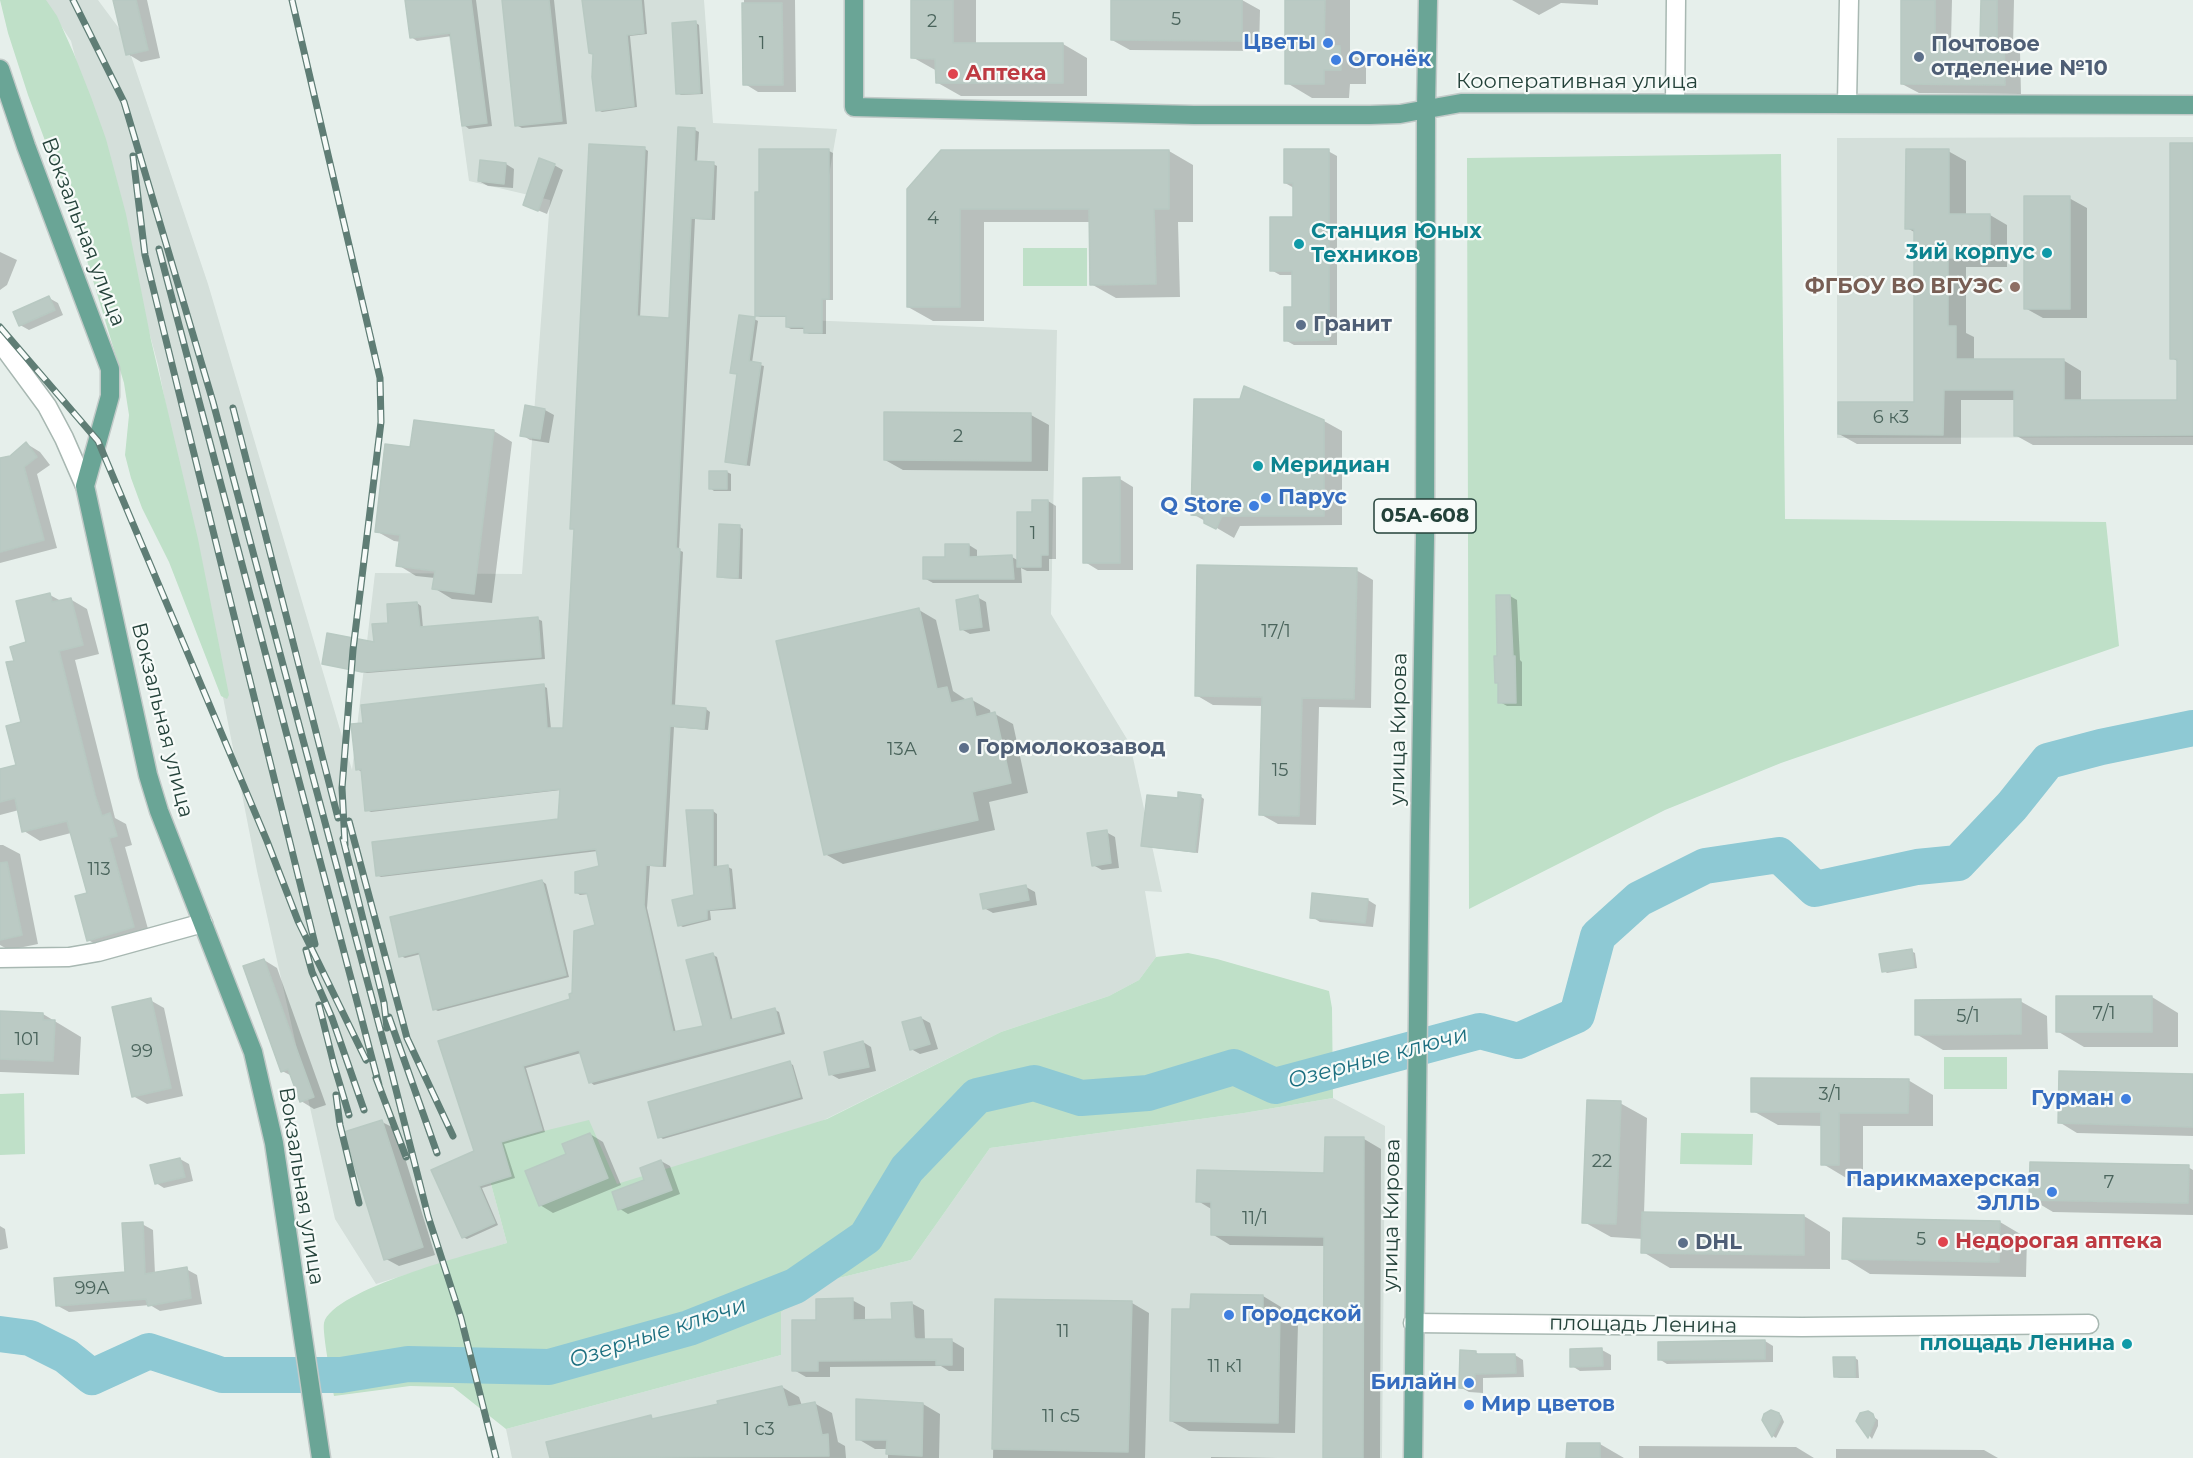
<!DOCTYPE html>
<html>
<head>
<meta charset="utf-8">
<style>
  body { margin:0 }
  canvas { display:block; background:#e6efeb }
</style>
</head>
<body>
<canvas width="2193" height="1458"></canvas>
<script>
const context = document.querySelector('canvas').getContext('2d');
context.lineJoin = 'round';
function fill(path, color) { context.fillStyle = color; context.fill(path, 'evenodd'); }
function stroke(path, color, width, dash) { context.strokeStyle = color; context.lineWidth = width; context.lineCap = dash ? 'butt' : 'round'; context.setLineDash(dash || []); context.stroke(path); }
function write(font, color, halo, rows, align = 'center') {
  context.font = font + ' Montserrat,sans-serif'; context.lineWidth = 4.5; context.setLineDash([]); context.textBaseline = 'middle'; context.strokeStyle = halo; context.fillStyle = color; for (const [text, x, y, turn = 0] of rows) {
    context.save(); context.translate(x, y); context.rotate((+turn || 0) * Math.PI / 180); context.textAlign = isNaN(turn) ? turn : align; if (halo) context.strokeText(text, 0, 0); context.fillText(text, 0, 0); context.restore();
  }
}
const built = new Path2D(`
  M44,0h54l26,35 84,249 144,486 23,-197 147,1 28,-374 -81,-19 -25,-181h260l9,123 124,6 -33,191 253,10 -6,284 79,130 32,148 -17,-1 11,66 -17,23 -30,16 -108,36 -181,90 -203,63 -139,-37 13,36 16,59 -131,41 -41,-65 -78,-348 -99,-506 -87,-324z
  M2193,137v300l-356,1v-300z
  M1333,1098l52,28 -3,332h-870l-6,-29 275,-74v-43l42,-30 88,-22 79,-112 254,-35z`);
const green = new Path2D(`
  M0,0h46l11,16 17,38 17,43 15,42 20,75 25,126 47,199 31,156 -2,4 -6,-3 -52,-134 -27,-54 -11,-30 -6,-23 4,-40 -5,-32 -48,-159 -48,-129 -20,-62z
  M1781,154l4,365 321,3 13,124 -338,117 -116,47 -196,99 -2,-751z
  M1023,248h64v38h-64z
  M1188,953l29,6 112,32 3,17 1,90 -89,15 -254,35 -79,112 -88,22 -42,30v43l-275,74 -53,-42 -43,-1 -76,10c-2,-12 -12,-64 -10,-73 9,-34 148,-69 183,-80l-16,-59 -13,-37 111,-27 28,64 210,-65 174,-87 108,-36 30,-16 17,-23z
  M1944,1057h63v32h-63z
  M24,1093l1,61 -25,1v-61z
  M1681,1133l72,1 -1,31 -72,-1z`);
const shadow = new Path2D(`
  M115,0h32l13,58 -19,4 -13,-8z
  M406,0h70l16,126 -23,3 -5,-4 -12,-89 -35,5 -6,-4z
  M503,0h51l13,124 -45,4 -6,-3z
  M584,0h60l3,34 -17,2 7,71 -35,5 -4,-2 -3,-55z
  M744,0h51l1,92h-38l-13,-8z
  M913,0h63v44h87l24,14v38h-126l-23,-13 -1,-12 -25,-14z
  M1113,0h129l18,10 -1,41 -129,-1 -18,-10z
  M1287,0h63v53l16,9v22h-16l-1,14h-37l-25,-15z
  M1512,0h86v5l-37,-2 -22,12z
  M1903,0h49l-1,42h31v-42h32l-1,47 7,4 1,43 -102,-1 -17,-9z
  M696,23l3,2 4,69 -22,1 -3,-2z
  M695,130l4,2 -2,31 16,1 4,2 -2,54 -20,-1 -16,331 4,2 -8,154 31,3 4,3 -2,18 -34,-3 -8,140 -16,-1 -3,42 29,125 28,-6 9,-72 4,2 16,64 42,-11 4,2 6,22 -191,51 -4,-3 -9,-29 -55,15 19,64 -41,12 11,34 -33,10 16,37 -31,14 -4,-2 12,-86 -35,-109 132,-42 25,-74 -8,-32 -9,1 -4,-3 25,-25 -3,-16 -217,26 -4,-2 183,-55 1,-30 -190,22 -4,-2 -5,-38 -5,-3 186,-83 4,2 4,41h13l11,-199 -3,-2 73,-379 3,2 -8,167 30,1z
  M2193,144v301h-160l-18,-10v-35h-54v44h-104l-18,-10 77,-30v-171l-9,-5 41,-77 18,10v54h24l17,10v42h-41v66l8,4v23h89l18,11v30h98v-39l-7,-4z
  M829,151l4,2v147h-7v34h-17l-4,-2v-3h-14l-4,-2v-10h-27l-4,-2z
  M1169,151l24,14v57h-15l2,75 -64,1 -25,-14v-62h-107v99h-51l-25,-14v-117z
  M1328,151l9,5v189h-43l-9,-5 9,-31v-34h-14l-9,-5 23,-51v-31l-9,-5z
  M506,164l8,5 -1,19 -25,-2 -9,-5z
  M554,165l9,5 -16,44 -22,-9z
  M2069,198l18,10v110h-44l-18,-10z
  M0,252l17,8 -10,25 -7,5z
  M49,298l9,5 5,12 -34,15 -9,-5z
  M754,319l4,2 -6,42 12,3 -14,100 -24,-4 13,-87 -7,-3z
  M526,407l19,3 9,5 -5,28 -19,-3 -8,-5z
  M1031,415l18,10 -1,46 -145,-1 -18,-10z
  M1324,421l18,10v94l-102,1 -6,12 -41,-24z
  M494,431l18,11 -20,161 -40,-4 -18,-11 1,-10 -19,-2 -18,-11 3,-23 -7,-1 -18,-10 36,-83z
  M27,444l13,8 10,13 -13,9 20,74 -57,15v-103l11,-3z
  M710,472h17l4,2v17h-17l-4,-3z
  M1120,479l13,8v83h-35l-13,-8z
  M1048,501l8,5v53h-7v12h-22l-6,-3 1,15h-89l-9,-5 22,-20 23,-13 8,5v8l35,-1 7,4 14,-48z
  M740,527l3,2 -1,50 -19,-1 -4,-2z
  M1356,570l17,10 -2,128 -52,-1 -3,118 -38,-1 -18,-10 4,-108 -51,-1 -17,-10z
  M50,595l11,6 9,-2 17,10 12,45 -24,6 37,146 3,12 11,6 6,21 -7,2 25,89 -45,13 -17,-9 1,-46 -18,-61 -31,8 -16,-10 -5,-21 -19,5v-45l17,-3 6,-44 -8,-61 13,-18z
  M1510,596l7,4 3,60 2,2v44h-15l-7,-4 -1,-44z
  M977,597l9,5 4,29 -20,3 -9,-5z
  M417,603l4,3 2,22 115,-9 4,2 3,38 -178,14 -44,-10 53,-19 14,-20z
  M919,610l17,10 17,71 12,8 1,2 6,-1 18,10 1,5 4,-1 18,10 15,69 -39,9 6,28 -152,34 -18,-10z
  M1200,796l4,3 -6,54 -51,-6 -4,-2 36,-45z
  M713,811l4,3v54l11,-1 4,2 4,40 -26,2 1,9 -28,7 -4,-2 16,-29z
  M1106,832l9,5 4,31 -17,2 -9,-5z
  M0,845h3l17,9 18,90 -29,6 -9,-5z
  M542,881l4,3 23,93 -131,34 -4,-2 -13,-55 -16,4 -4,-2z
  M1026,887l9,5 2,13 -44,8 -9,-5z
  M1314,895l54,5 8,5 -3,22 -53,-5 -8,-5z
  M1911,951l4,2 2,15 -30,5 -3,-2z
  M264,960l13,8 49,137 -12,4 -13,-8 -9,-25 -10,-5z
  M2152,997l26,16v34h-94l-27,-16z
  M150,1000l14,8 19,88 -36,8 -14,-8z
  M2020,1001l27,15 1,33 -105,1 -27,-16z
  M0,1012l43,2 38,23 -2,38 -79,-3z
  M921,1018l9,5 8,26 -18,5 -9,-5z
  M863,1042l8,5 5,24 -37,8 -9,-5z
  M789,1063l4,2 10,34 -140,40 -3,-2z
  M2193,1076v60l-116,-3 -18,-11z
  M1908,1080l25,15v31h-70v53h-15l-25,-15v-38l-45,-1 -25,-14z
  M1620,1103l27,15 -3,96 160,2 26,16v37l-160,-1 -27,-16v-13l-32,-2 -27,-15z
  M382,1122l14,7 39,126 -36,11 -13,-7z
  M590,1134l13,8 18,43 -68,28 -13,-8 28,-50z
  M1364,1139l17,10 -1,309h-55l1,-212 -96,-1 -18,-11 1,-24 -15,-9 128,-27z
  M180,1159l9,5 4,17 -29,7 -8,-5z
  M661,1161l9,5 10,28 -52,20 -8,-5z
  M2188,1167l5,3v45l-140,-3 -22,-13z
  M2000,1222l27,16 -1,39 -156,-3 -26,-16z
  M142,1224l11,6 2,44 31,-5 11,6 5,29 -42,7 -10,-6 -81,7 -11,-6 69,-33z
  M0,1226l5,3 3,19 -8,2z
  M1192,1296h71l18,11v7l17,10 -3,109 -106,-2 -18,-10z
  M852,1300l13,7v15l28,-1 18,-18 13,7 1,30 27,1 12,7v23h-15l-8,-5 -111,1v10h-24l-12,-7 24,-49z
  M996,1301l136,2 17,10 -4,145h-152z
  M1765,1341l8,5v16l-106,2 -8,-5z
  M1602,1350l9,5v15l-31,1 -8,-5z
  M1475,1352l7,4 33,-1 8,5 1,17 -41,1v15l-14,-1 -9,-5z
  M1855,1358l3,2 1,18h-20l-4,-2z
  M782,1387l17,10 3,9 12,-3 18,10 6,29 7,4 1,12h-294l-4,-15 102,-26 5,3 65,-15z
  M923,1404l17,10 -1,44h-51v-9h-13l-17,-10z
  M1776,1413l5,2 3,7 -8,16 -3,-2 -9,-16z
  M1870,1414l8,6v6l-6,13 -14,-18z
  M1600,1444l24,14h-56z
  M1639,1446l157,1 18,11h-175z
  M1836,1449l148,1 14,8h-162z
  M1211,1457l67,1h-67z`);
const river = new Path2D(`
  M0,1334l30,4 36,18 26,21 57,-26 73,24h119l67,-11 141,3 140,-39 106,-42 71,-49 41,-68 70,-73 57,-13 47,15 67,-5 86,-26 41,19 205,-55 38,10 59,-26 21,-79 41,-37 66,-33 74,-11 36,34 102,-22 41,-4 54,-57 36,-45 53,-14 92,-19`);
const building = new Path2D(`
  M113,0h23l12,50 -22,5z
  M405,0h66l16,123 -25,3 -12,-93 -40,5z
  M502,0h47l13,121 -47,5z
  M582,0h59l3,33 -17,2 7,71 -38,5 -4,-34 1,-23 -4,-1z
  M911,0h42v43h110v40h-127l-1,-24 -24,-1z
  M1111,0h131v41l-131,-1z
  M1285,0h40l-1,46h16l1,24h-17v14h-39z
  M1901,0h34v40h45l1,-40h16v40h7l1,45 -104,-1z
  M742,3h40l1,82h-40z
  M696,21l4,72 -24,1 -4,-71z
  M678,127l17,1 -1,33 20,1 -3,57 -20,-1 -15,330 4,1 -9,156 35,3 -2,21 -34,-3 -8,140 -16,-1 -2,40 29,127 30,-6 -17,-66 27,-7 17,67 45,-12 6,24 -192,51 -10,-33 -56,16 19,64 -41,12 10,34 -32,10 16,37 -33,15 -31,-68 43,-19 -36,-110 132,-42 -1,-5 3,-1 2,-62 21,-6 -8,-32h-12v-21l24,-6 -3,-17 -220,27 -4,-34 186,-23 2,-30 -195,22 -4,-42 -5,1 -5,-46 12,-1 -2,-18 183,-21 3,44h16l11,-199h-4l19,-385 56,3 -8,169 32,2z
  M2170,143h23v292l-179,1v-46h-70l-1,45 -105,-1v-32h76v-173h-9l1,-80h43v65h41v44h-42v68h8v33h108v41h113v-41h-7z
  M759,149h70v150h-7v34h-18v-6h-18v-11h-31v-124h4z
  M1284,149h45v191l-45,1v-34h8v-36h-22v-54h23v-34h-9z
  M941,150h228v59h-15l2,75 -66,1 -1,-76h-129v98h-53v-118z
  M539,158l16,6 -17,47 -15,-6z
  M480,160l26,3 -2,21 -26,-3z
  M2024,196h46v113h-46z
  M49,296l6,14 -36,16 -6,-14z
  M739,315l16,2 -6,44 12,2 -15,102 -21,-3 12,-88 -7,-1z
  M1244,386l80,34v96h-102l-6,13 -12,-6v-7l-13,-1 3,-116h46z
  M525,405l20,4 -5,30 -20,-3z
  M884,412l147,1v48l-147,-1z
  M414,420l80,10 -20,164 -42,-5 3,-18 -39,-5 4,-31 -25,-3 10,-88 25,3z
  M26,442l11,15 -13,10 20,73 -44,12v-94l10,-2z
  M709,471h18v18h-18z
  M1120,477v86h-37v-85z
  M1032,500h16v55h-7v12h-24v-55h15z
  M719,524l21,1 -2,53 -21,-1z
  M945,544h24v13l43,-2 2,24h-91v-22h22z
  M1197,565l160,3 -3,131 -52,-1 -3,118 -40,-1 3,-118 -67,-1z
  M50,593l2,9 19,-4 12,47 -24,6 36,144 7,21 8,-3 7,23 -8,2 25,89 -47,14 -12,-45 12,-3 -20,-72 -45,11 -7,-34 -15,4v-33l16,-4 -10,-39 15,-4 -15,-60 8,-1 -4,-14 16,-5 -10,-41z
  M978,595l4,32 -22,3 -4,-30z
  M1496,595h14l3,61h2l1,47h-18v-20h-3l-1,-27h3z
  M417,602l3,25 118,-10 3,40 -179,15 -40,-8 5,-31 47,9 -2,-18 16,-1 -1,-19z
  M919,608l18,81 10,-2 4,16 21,-5 4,19 19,-5 16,71 -39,9 6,28 -154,35 -48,-214z
  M1178,792l23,3 -6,57 -54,-6 6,-51 31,3z
  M686,810h27v57l15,-2 4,42 -25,3v9l-29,7 -6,-26 22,-5z
  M1107,830l4,33 -19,3 -5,-33z
  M7,862l15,73 -22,5v-77z
  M542,880l24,95 -133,35 -14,-58 -20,5 -9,-40z
  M1026,885l3,15 -46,9 -3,-15z
  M1312,893l56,6 -3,24 -55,-5z
  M1912,949l2,18 -32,5 -3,-18z
  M264,959l50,138 -14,5 -12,-33 -7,3 -38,-106z
  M2056,996h96v36h-96z
  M151,998l20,90 -39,9 -20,-90z
  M2021,999v35l-106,1v-35z
  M0,1011l43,2v7h12l-2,41 -53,-2z
  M921,1017l9,27 -20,6 -8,-28z
  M863,1041l6,26 -40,8 -5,-23z
  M790,1061l10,36 -142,41 -10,-36z
  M2059,1071l134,3v53l-135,-4z
  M1751,1078l158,1 -1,34h-69v52h-18v-53h-70z
  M1587,1100l34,1 -5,123 -34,-1z
  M382,1120l41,127 -39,13 -40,-128z
  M590,1133l18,45 -69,28 -14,-35 41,-17 -4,-10z
  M1325,1137h39l-1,321h-40l1,-221 -113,-2v-33h-15l1,-32 127,3z
  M180,1158l5,19 -30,7 -5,-19z
  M661,1160l11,30 -54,20 -6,-18 32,-12 -4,-12z
  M2030,1162l159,3 -1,38 -159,-3z
  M1642,1212l162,3v40l-163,-2z
  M1843,1218l157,3 -1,41 -157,-3z
  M143,1222l2,52 42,-7 4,31 -43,8 -2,-7 -90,7 -2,-28 71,-6 -3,-49z
  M1191,1294l72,1v17h17l-2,111 -108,-2 2,-112h18z
  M853,1298v22l39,-1 -1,-16 21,-1 2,35 2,2h36v26h-16v-5l-118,1v10h-26v-51h24v-21z
  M995,1299l137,2 -4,151 -136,-3z
  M1765,1340v19l-107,1v-18z
  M1602,1348l1,18 -33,1v-18z
  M1460,1350l16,1v3h39l1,19 -41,1 -1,15 -15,-1z
  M1833,1357h22v20h-21z
  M782,1386l6,21 27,-5 7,33 6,-1 1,22 -279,2 -4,-16 105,-27 1,4 66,-15 -1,-3z
  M856,1399l67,4 -1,53 -36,-2 1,-14h-31z
  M1771,1410l8,3 2,6 -9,18 -10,-17 2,-6z
  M1868,1411l5,3 2,6 -7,18 -12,-17 4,-8z
  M1567,1443h33v15h-34z`);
const minor = new Path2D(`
  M1675,103l1,-103
  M1847,103l2,-103
  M0,342l47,64 17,32 21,48
  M0,958l69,-1 29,-5 105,-29
  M1413,1323l389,4 287,-3`);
const major = new Path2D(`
  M854,0v107l340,8h176l30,-1 61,-11 732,2
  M0,69l26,77 84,223v27l-25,90 63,289 11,36 94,241 21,91 47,315
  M1413,1458l7,-624 5,-296 1,-430 2,-108`);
const rail = new Path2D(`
  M73,0l51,102 89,300 178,668 37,146 33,102 35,140
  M292,0l88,378 1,44 -28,228 -11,138 3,57
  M133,156l12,99 170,689
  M159,249l220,836
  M0,327l98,114 169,400 31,80 68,139
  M233,408l105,410
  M349,821l58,217 46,98
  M343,839l41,164 3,25
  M306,950l6,22 20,46 32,92
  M319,1005l15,60 15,50
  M389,1017l48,136
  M376,1078l30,79
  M336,1095l4,30 19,78`);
const markers = [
  [1328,43,6,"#3f7fe0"],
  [1919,57,6,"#5c6f8a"],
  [1336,60,6,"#3f7fe0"],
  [953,74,6,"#e0444e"],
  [1299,244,6,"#0f9aa8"],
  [2047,253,6,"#0f9aa8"],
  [2015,287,6,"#8d6e63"],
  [1301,325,6,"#5c6f8a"],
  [1258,466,6,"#0f9aa8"],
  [1266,498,6,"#3f7fe0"],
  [1254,506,6,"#3f7fe0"],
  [964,748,6,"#5c6f8a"],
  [2126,1099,6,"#3f7fe0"],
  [2052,1192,6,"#3f7fe0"],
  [1943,1242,6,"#e0444e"],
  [1683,1243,6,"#5c6f8a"],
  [1229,1315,6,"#3f7fe0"],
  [2127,1344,6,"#0f9aa8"],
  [1469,1383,6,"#3f7fe0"],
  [1469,1405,6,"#3f7fe0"]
];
const numberNames = [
  ["5",1176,20],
  ["2",932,22],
  ["1",762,44],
  ["4",933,219],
  ["6 к3",1891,418],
  ["2",958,437],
  ["1",1033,534],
  ["17/1",1276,632],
  ["13А",902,750],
  ["15",1280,771],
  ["113",99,870],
  ["7/1",2104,1014],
  ["5/1",1968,1017],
  ["101",27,1040],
  ["99",142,1052],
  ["3/1",1830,1095],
  ["22",1602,1162],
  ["7",2109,1183],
  ["11/1",1255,1219],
  ["5",1921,1240],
  ["99А",92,1289],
  ["11",1063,1332],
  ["11 к1",1225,1367],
  ["11 с5",1061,1417],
  ["1 с3",759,1430]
];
const shields = [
  [1425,516,102]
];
const shieldNames = [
  ["05А-608",1425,516]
];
const shopNames = [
  ["Цветы",1316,43],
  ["Огонёк",1348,60,"left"],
  ["Парус",1278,498,"left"],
  ["Q Store",1242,506],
  ["Гурман",2114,1099],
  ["Парикмахерская",2040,1180],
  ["ЭЛЛЬ",2040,1204],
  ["Городской",1241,1315,"left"],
  ["Билайн",1457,1383],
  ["Мир цветов",1481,1405,"left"]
];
const serviceNames = [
  ["Почтовое",1931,45],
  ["отделение №10",1931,69],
  ["Гранит",1313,325],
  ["Гормолокозавод",976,748],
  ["DHL",1695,1243]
];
const healthNames = [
  ["Аптека",965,74],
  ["Недорогая аптека",1955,1242]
];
const streetNames = [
  ["Кооперативная улица",1577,82],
  ["Вокзальная улица",83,232,69],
  ["Вокзальная улица",162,720,76],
  ["улица Кирова",1399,729,-89],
  ["Вокзальная улица",301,1186,81],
  ["улица Кирова",1392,1215,-89],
  ["площадь Ленина",1643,1325,1]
];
const cultureNames = [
  ["Станция Юных",1311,232],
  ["Техников",1311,256],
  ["3ий корпус",2035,253,"right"],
  ["Меридиан",1270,466],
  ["площадь Ленина",2115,1344,"right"]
];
const educationNames = [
  ["ФГБОУ ВО ВГУЭС",2003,287]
];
const waterNames = [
  ["Озерные ключи",1378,1058,-15],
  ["Озерные ключи",658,1333,-18]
];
fill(built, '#d4dfda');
fill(green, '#bfe0c8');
fill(shadow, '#0003');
stroke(river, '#8ec9d4', 36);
fill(building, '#bbcac4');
stroke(building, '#b8c9c2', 1.5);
stroke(minor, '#a8b8b2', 21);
stroke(major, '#c2cac8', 21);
stroke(minor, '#fff', 18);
stroke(major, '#6aa596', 18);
stroke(rail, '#5f7d75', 7);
stroke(rail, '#f7fbf9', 4.5, [14]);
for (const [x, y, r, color] of markers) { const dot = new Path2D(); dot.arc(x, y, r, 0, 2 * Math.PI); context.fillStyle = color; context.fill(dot); stroke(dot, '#f7fbf9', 2); }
write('18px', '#4a645c', null, numberNames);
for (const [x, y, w] of shields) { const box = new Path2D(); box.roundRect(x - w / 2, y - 17, w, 34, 4.5); context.fillStyle = '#f7fbf9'; context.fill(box); stroke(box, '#24423a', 1.5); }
write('bold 20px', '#24423a', null, shieldNames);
write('bold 21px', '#366cbe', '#f7fbf9', shopNames, 'right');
write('bold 21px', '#4e5e75', '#f7fbf9', serviceNames, 'left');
write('bold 21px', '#be3a42', '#f7fbf9', healthNames, 'left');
write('21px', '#24423a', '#f7fbf9', streetNames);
write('bold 21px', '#0d838f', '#f7fbf9', cultureNames, 'left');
write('bold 21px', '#785e54', '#f7fbf9', educationNames, 'right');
write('italic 22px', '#1c6f80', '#f7fbf9', waterNames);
</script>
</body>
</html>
